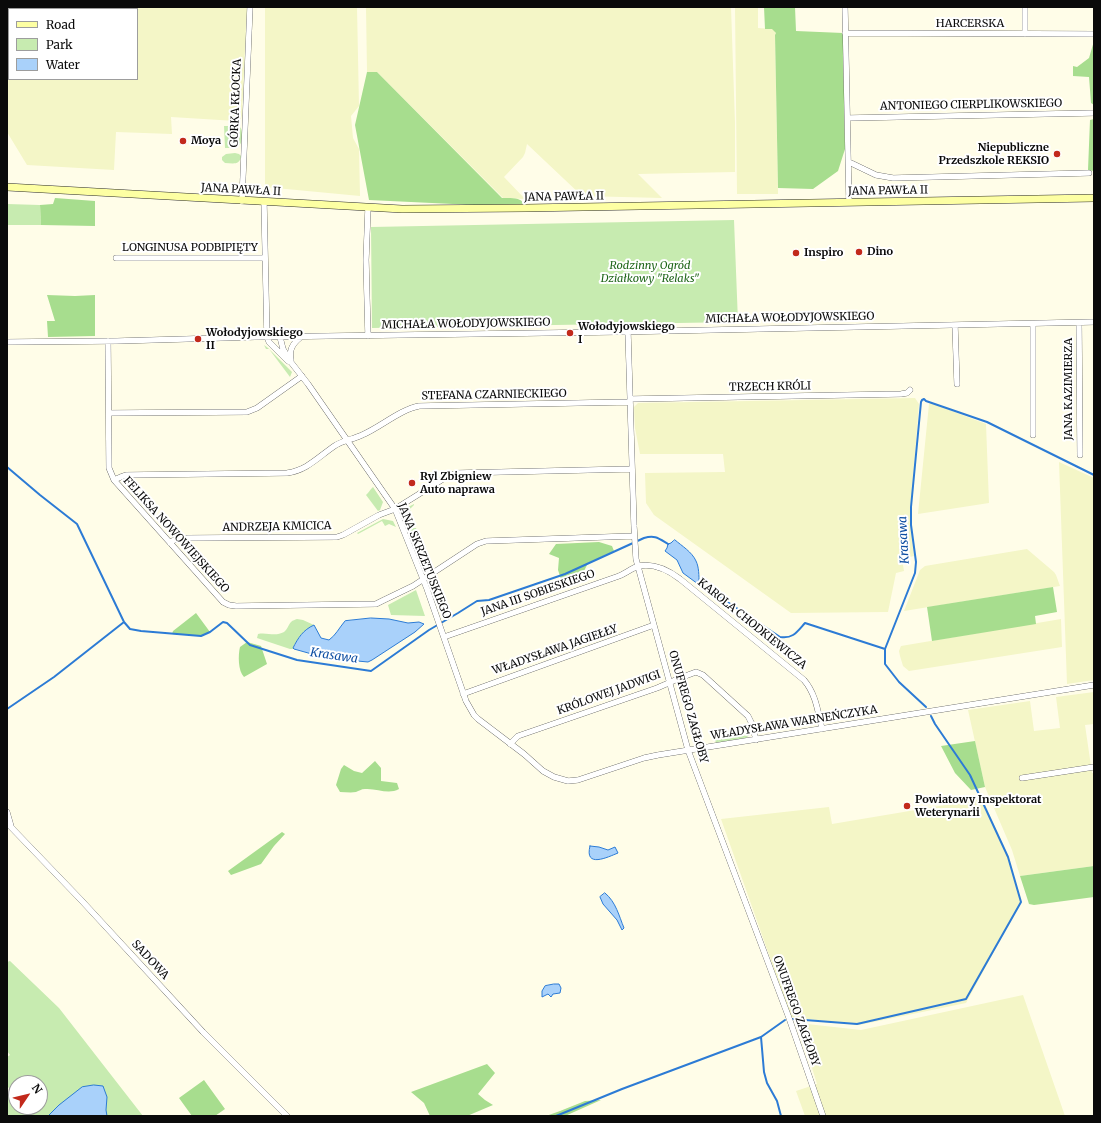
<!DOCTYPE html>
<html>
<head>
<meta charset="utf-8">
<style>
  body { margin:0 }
  #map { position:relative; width:1101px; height:1123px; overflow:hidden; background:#fffde8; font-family:Merriweather,serif }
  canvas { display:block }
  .frame { position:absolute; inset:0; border:8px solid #0a0a0a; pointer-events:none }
  .legend { position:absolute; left:8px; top:8px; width:130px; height:72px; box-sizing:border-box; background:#fff; border:1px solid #9d9d9d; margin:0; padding:5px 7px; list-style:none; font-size:12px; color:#0a0a0a }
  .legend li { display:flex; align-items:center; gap:8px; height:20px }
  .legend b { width:20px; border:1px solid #9d9d9d }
  .north { position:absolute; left:8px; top:1075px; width:40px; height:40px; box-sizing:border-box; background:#fff; border:1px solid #9d9d9d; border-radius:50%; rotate:55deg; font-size:11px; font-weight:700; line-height:16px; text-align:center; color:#0a0a0a }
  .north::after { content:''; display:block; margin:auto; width:14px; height:18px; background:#c2291b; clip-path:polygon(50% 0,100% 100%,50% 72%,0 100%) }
</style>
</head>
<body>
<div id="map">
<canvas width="1101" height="1123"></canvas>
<div class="frame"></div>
<ul class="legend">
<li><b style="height:5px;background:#fdffa3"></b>Road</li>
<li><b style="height:11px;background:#c7ebb0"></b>Park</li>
<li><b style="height:11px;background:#a9d1fa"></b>Water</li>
</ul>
<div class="north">N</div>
</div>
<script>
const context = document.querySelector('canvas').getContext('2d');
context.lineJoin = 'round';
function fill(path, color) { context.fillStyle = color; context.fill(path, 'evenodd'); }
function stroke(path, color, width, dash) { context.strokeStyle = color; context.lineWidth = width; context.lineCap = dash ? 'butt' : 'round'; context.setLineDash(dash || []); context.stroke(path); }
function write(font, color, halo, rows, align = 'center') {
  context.font = font + ' Merriweather,serif'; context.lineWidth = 4; context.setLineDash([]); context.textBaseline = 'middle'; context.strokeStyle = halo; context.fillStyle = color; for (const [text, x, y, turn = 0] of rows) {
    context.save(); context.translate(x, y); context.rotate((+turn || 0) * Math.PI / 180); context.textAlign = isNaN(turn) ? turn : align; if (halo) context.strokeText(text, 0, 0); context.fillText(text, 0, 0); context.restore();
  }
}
const farmland = new Path2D(`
  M7,7h240l-5,108 -1,4 -5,2 -65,-4 1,17 -56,-2 -2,38 -87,-5 -20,-33zM9,9h128v70h-128z
  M265,7h92l2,99 -8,10 2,22 6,11 1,47 -95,-9z
  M366,7h365l4,116v49l-97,2 24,24 -80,-2 -55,-52 -2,9 -2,4 -19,20 21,22 -22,-1 -126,-126h-10z
  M735,7h23v21l15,1 3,4 -1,3 3,158h-41z
  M915,398l4,6 -9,114 4,38 -12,3 2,12 -8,2 -8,39 -97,1 -137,-98 -8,-12 -1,-30 80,-1 -2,-18h-83l-5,-26 -1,-21 4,-4z
  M931,403l55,21 3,79 -71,11 11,-110z
  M1059,462l35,16v202l-27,4z
  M1027,549l27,23 2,3 4,11 -156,25 16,-41 5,-4z
  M1061,619l1,28 -153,24 -6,-5 -3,-10 -1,-5 2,-5z
  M1094,692v32l-9,1 7,48h2v93l-74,10 -8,-26 -27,-63 -17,-77 62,-9 4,30 26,-3 -4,-31z
  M981,799l27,58 13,45 -55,101 -107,22 -68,-8 -70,-198 108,-12 3,17z
  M1023,995l42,121h-260l-9,-25 21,-7 -19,-61 63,7z`);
const green = new Path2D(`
  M224,126h13l4,2c1,3 1,6 1,10 -1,11 -8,10 -17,10z
  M235,153l4,1 2,2c-1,10 -9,7 -16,7l-3,-3v-3l4,-3z
  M7,204l33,1 1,20h-34z
  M734,220l4,102 -366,6 -1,-101z
  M264,345l4,3 24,24 -2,5 -21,-28h-3z
  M373,487l10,15 -3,8 -2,1 -12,-16c3,-3 4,-5 7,-8z
  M414,504v1l-4,4 2,8 -7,4 -2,-4 5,-10z
  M383,519l10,2 3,6 -7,-3 -4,2 -3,-5 -24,13 -1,-1z
  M413,528h3l5,15 -6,2 -6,-15z
  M416,590l9,26 -34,-1 -3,-10z
  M297,619l6,1 11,5c-11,5 -16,13 -21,23l1,1h-4l-33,-11 1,-4c9,-2 17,3 26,-2 4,-3 4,-7 7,-10 2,-2 4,-2 6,-3z
  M749,735l-3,3 -30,5 -1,-3z
  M10,961l49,47 84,108h-136v-18l4,-6 -4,-7v-28l3,-2 -3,-4v-89zM16,1083h24v24h-24z`);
const forest = new Path2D(`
  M764,7h31l1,24 47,2 2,116 -7,22 -25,18 -35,-1 -3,-153 1,-2 -4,-4h-7z
  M1094,41v64l-3,-2 -2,-26 -16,-1v-10l4,1 12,-9z
  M367,72h10l125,126c10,0 18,-1 24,7l-31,1 -126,-6 -14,-75z
  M1094,119v52l-6,-1 2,-50z
  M55,198l40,3v25l-54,-1 -1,-20 13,-1z
  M47,295l28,1 20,-1v41l-47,1 -1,-16h8z
  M599,542l13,4 2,5 -26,12 -4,8 -23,8 -3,-9 1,-12 -10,-4 7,-10z
  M1053,587l4,25 -22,4 1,8 -104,17 -5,-34z
  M196,613l14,19 -9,4 -29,-2 1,-3z
  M247,642l14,4 6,18 -23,13c-6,-6 -6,-22 -4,-30z
  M975,741l10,46 -14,3 -16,-17 -14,-27z
  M375,761l6,7v13l16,2 2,6c-11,6 -22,-1 -34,0 -4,0 -6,2 -9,3 -5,1 -11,0 -16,0l-4,-7 5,-16 3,-4 10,6 8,2z
  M282,832l3,2 -11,12 -13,18 -30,11 -3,-4z
  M1094,866v31l-60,8 -5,-1 -9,-28z
  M487,1064l8,9 -17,21 7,6 8,5 -26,11h-37l-6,-13 -13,-11z
  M204,1080l21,29 -10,7h-23l-13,-18z
  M601,1100l-36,16h-19l14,-5 25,-10z`);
const water = new Path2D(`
  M675,540c7,6 17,12 21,21 3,6 3,15 3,22l-1,1 -15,-11 -6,-13 -12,-9 2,-3 1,-4 3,-1 2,-2z
  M371,618l18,1 19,4 11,-1 5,2 -9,8 -43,28 -4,2 -42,-4 -32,-9 -1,-1c5,-10 10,-18 21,-23l7,13 8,2c7,-5 10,-12 16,-19z
  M590,846l9,1 9,3 7,-3 3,6c-10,4 -34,16 -28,-7z
  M605,893c11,9 14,23 19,35l-2,2 -5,-10 -14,-16 -3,-7z
  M554,984h5l2,4 -1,5 -7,1 -2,3 -3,-3 -6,3v-6l3,-5z
  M94,1085l9,1 4,11 -1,13 1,6h-59l11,-11 23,-18z`);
const stream = new Path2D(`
  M7,467l33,28 37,29 47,98 6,7 11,2 60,5 9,-4 13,-10 4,1 23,22 47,15 74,11 58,-41 29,-17 19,-12 12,-1 76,-26 79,-36c11,-3 14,0 24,6
  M699,583l81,54c13,2 17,-5 25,-14l80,26 30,-76 1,-11 -5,-37v-18l10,-105 1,-2 2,-1 2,2 61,21 107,53
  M885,649v15l14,18 27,25
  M7,709l47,-32 70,-55
  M792,1019l65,5 109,-25 55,-97 -13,-45 -38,-82 -35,-51 -4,-8
  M556,1116l66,-27 139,-52
  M781,1116l-4,-15 -10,-18 -3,-11 -3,-35 24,-17`);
const minor = new Path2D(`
  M845,7l4,195
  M845,33l249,1
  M1025,34v-27
  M848,118l246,-5
  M849,163h2l25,12 17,3 196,-5
  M242,201l8,-194
  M264,202l3,135 2,5 19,19
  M368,208l-2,52 2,76
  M116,258h149
  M1079,323l1,132
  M1033,324v111
  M955,325l2,59
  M628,332l6,194 2,33 52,191 101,268 34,98
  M280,337l3,12 7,12 18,23 87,125 32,80 39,112 8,14 4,4 46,35 19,17 11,6 14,4 10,-1 66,-22 14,-3 436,-70
  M108,341l1,127 5,12 109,122 6,3 7,1 140,-2 8,-4 29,-14 64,-42 9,-3 148,-5
  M7,342l110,-1 138,-4 360,-5 479,-10
  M291,360c-2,-10 1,-16 10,-23
  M630,399l271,-5 6,-1 3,-3
  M109,413l138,-1 10,-4 45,-32
  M114,480l9,-4 3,-1 161,-2c21,-3 32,-17 49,-28 9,-5 18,-6 26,-10 19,-8 37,-25 57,-29l211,-4
  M170,543l4,-3 14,-2 149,-1 6,-2 36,-20 16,-6 53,-33 9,-3 175,-4
  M444,637l175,-61c7,-3 13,-8 20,-10 15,-3 29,4 41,13l124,101c12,14 14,32 18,49
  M463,694l191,-69
  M510,744l8,-8 139,-48 23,-10 16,-6 7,3 45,41 4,8 4,16
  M1022,778l72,-11
  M7,812l4,14
  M7,823l75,78 121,131 84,84`);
const secondary = new Path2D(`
  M7,187l395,22 124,-1 568,-10`);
const markers = [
  [183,141,4,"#c2291b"],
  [1057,154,4,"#c2291b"],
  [859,252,4,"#c2291b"],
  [796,253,4,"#c2291b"],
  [570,333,4,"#c2291b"],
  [198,339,4,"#c2291b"],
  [412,483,4,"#c2291b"],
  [907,806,4,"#c2291b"]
];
const streetNames = [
  ["HARCERSKA",970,24],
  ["GÓRKA KŁOCKA",236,103,-88],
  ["ANTONIEGO CIERPLIKOWSKIEGO",971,105,-1],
  ["JANA PAWŁA II",241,190,3],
  ["JANA PAWŁA II",888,191,-1],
  ["JANA PAWŁA II",564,197,-1],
  ["LONGINUSA PODBIPIĘTY",190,248],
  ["MICHAŁA WOŁODYJOWSKIEGO",790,318,-1],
  ["MICHAŁA WOŁODYJOWSKIEGO",466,324,-1],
  ["TRZECH KRÓLI",770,387,-1],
  ["JANA KAZIMIERZA",1069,389,-90],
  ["STEFANA CZARNIECKIEGO",494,395,-1],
  ["ANDRZEJA KMICICA",277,527,-1],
  ["FELIKSA NOWOWIEJSKIEGO",176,535,48],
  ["JANA SKRZETUSKIEGO",424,561,68],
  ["JANA III SOBIESKIEGO",538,593,-19],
  ["KAROLA CHODKIEWICZA",752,624,39],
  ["WŁADYSŁAWA JAGIEŁŁY",555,650,-19],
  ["KRÓLOWEJ JADWIGI",609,693,-20],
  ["ONUFREGO ZAGŁOBY",688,707,74],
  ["WŁADYSŁAWA WARNEŃCZYKA",794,723,-9],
  ["SADOWA",150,960,47],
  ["ONUFREGO ZAGŁOBY",796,1011,70]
];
const poiNames = [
  ["Moya",191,141],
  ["Niepubliczne",1049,148,"right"],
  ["Przedszkole REKSIO",1049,161,"right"],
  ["Dino",867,252],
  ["Inspiro",804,253],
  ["Wołodyjowskiego",578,327],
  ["I",578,340],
  ["Wołodyjowskiego",206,333],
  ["II",206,346],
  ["Ryl Zbigniew",420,477],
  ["Auto naprawa",420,490],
  ["Powiatowy Inspektorat",915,800],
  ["Weterynarii",915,813]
];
const parkNames = [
  ["Rodzinny Ogród",650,266],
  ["Działkowy \"Relaks\"",650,279]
];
const waterNames = [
  ["Krasawa",904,540,-93],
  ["Krasawa",334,656,8]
];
fill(farmland, '#f4f6c7');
fill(green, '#c7ebb0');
fill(forest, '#a7dd8e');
fill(water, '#a9d1fa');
stroke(water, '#2c7bd5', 1);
stroke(stream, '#2c7bd5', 2);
stroke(minor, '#3d3d3d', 6);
stroke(secondary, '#2c2c2c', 8);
stroke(minor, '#fff', 5.5);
stroke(secondary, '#fdffa3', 7);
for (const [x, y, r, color] of markers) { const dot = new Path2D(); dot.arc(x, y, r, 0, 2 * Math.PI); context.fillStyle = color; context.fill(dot); stroke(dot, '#fff', 1.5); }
write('11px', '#0a0a0a', '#fff', streetNames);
write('bold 11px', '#0a0a0a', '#fff', poiNames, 'left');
write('italic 11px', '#1e6518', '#fff', parkNames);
write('italic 12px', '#0e4ea2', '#fff', waterNames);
</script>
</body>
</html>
